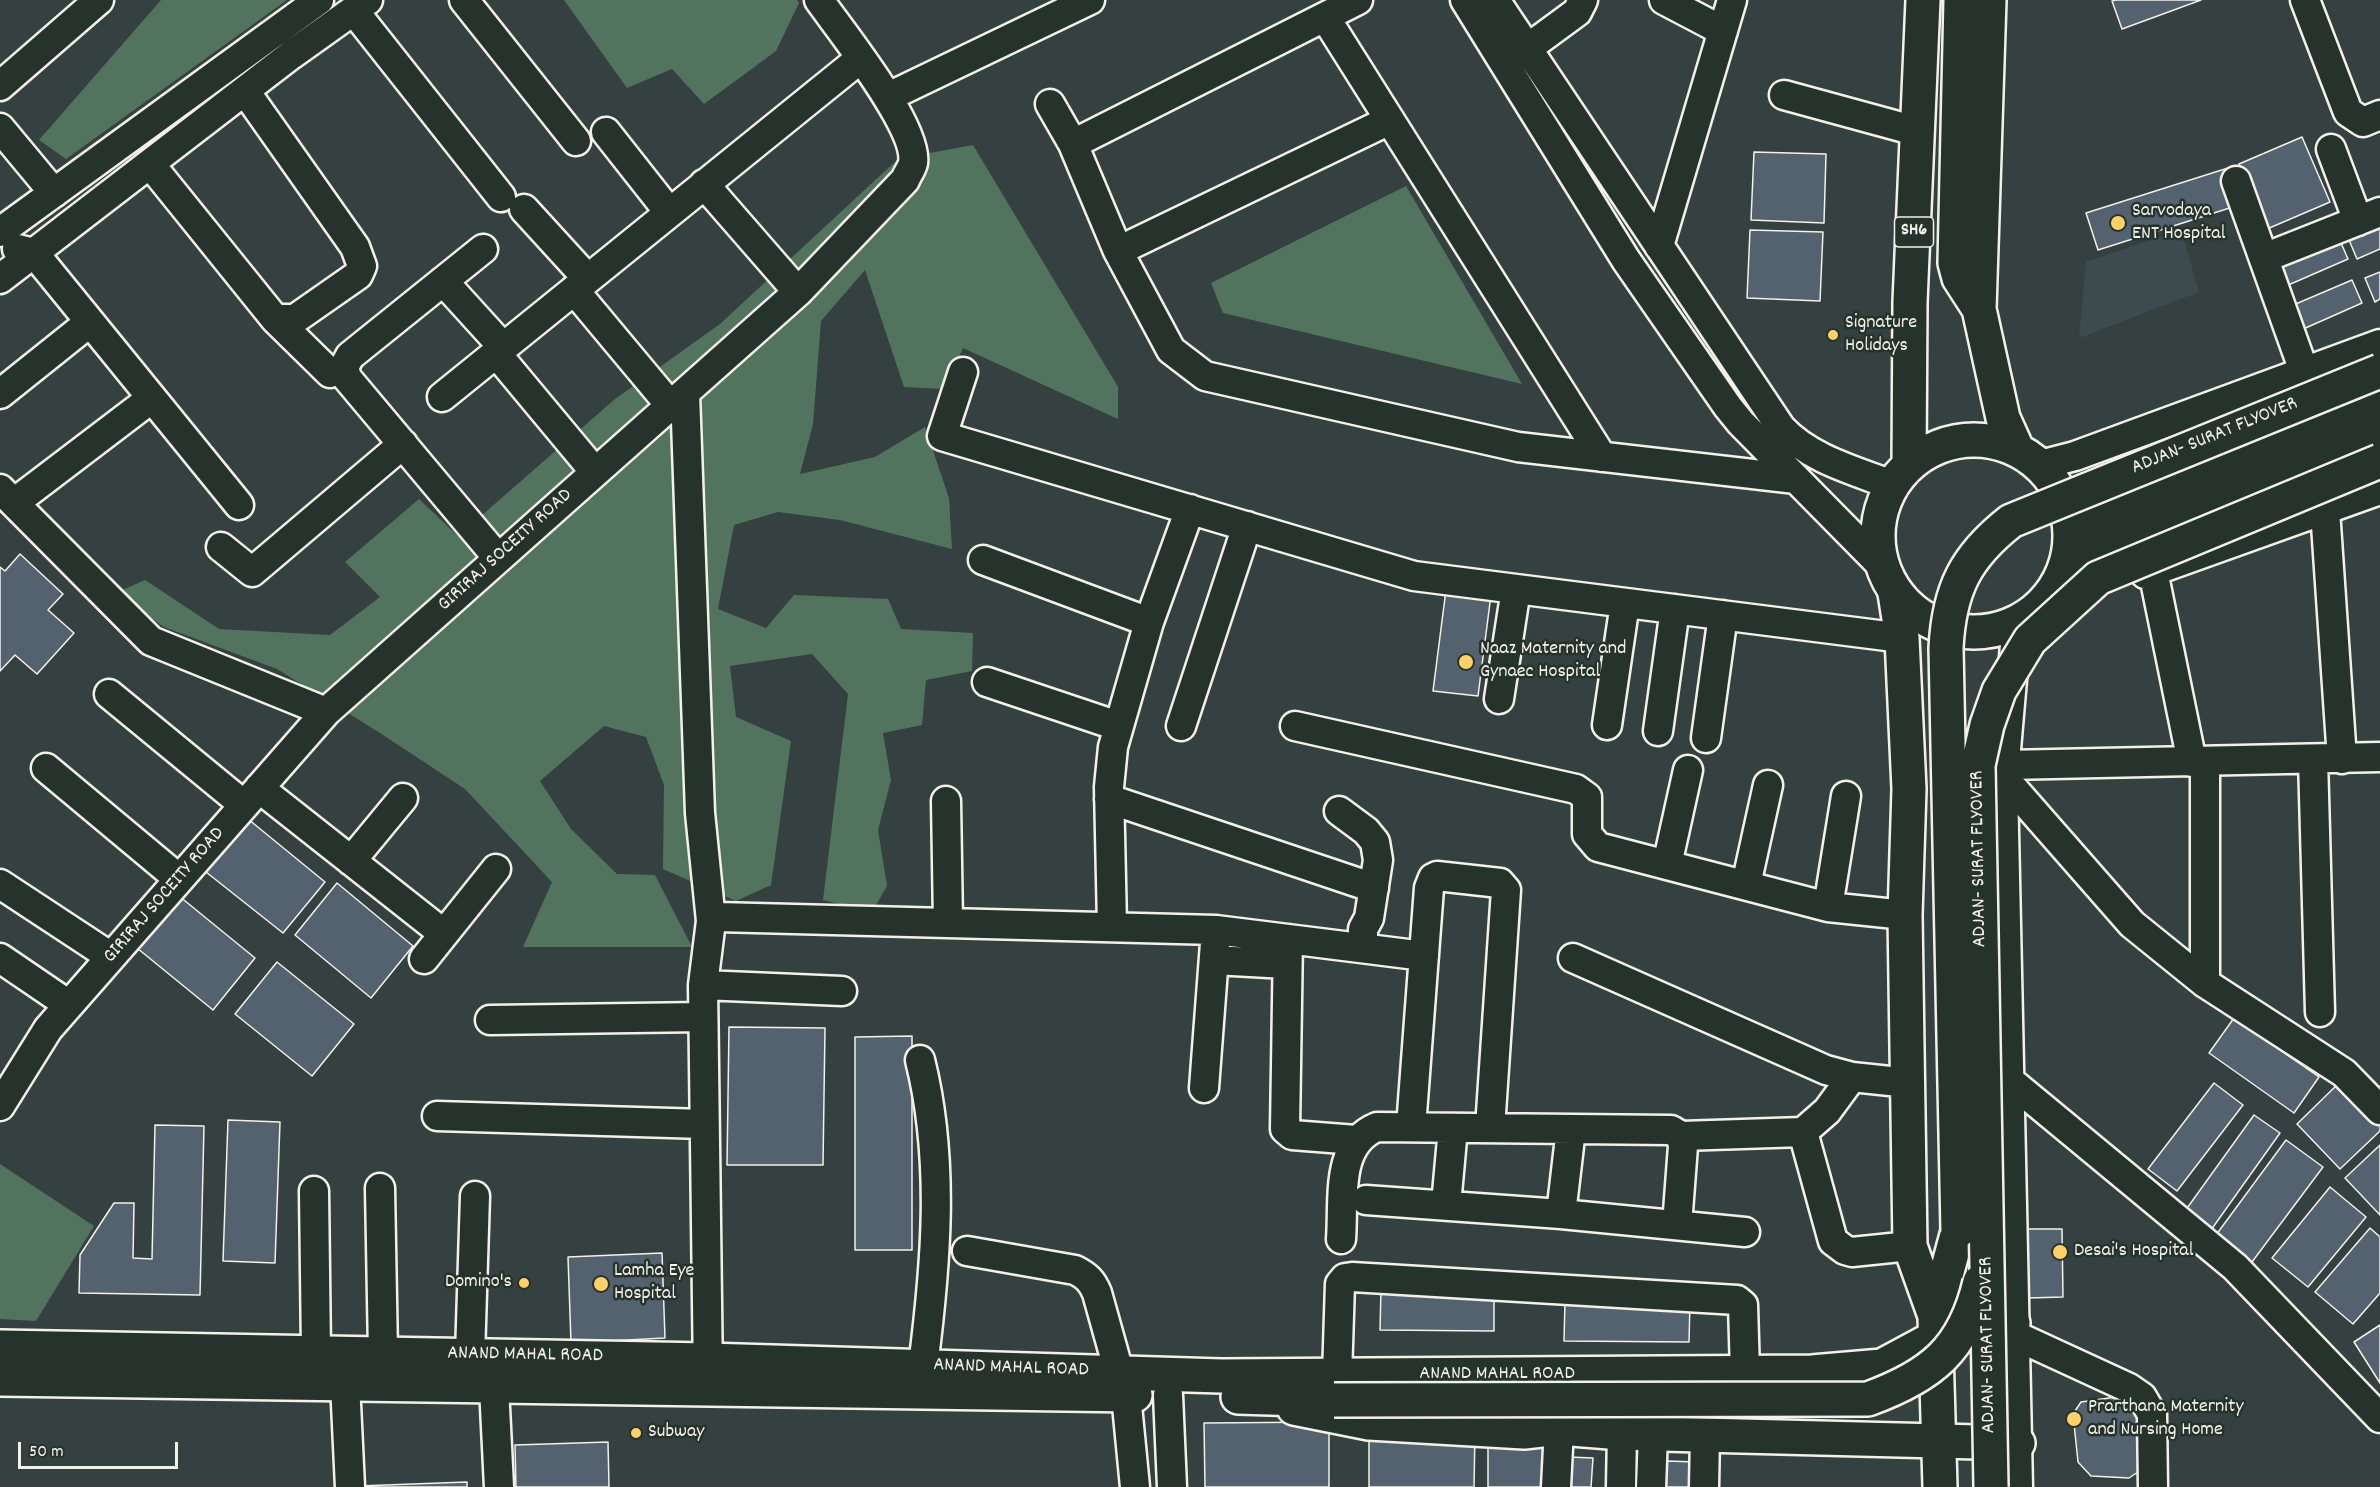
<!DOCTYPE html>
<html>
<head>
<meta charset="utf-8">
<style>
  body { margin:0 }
  #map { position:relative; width:2380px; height:1487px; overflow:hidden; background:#344140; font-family:Dekko,sans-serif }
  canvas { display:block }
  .scale { position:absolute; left:18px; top:1442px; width:160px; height:27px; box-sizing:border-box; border:3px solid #f4f1e8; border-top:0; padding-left:8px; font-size:18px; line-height:21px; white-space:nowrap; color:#f4f1e8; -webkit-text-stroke:4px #26332d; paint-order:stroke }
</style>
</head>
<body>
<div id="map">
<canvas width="2380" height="1487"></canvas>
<div class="scale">50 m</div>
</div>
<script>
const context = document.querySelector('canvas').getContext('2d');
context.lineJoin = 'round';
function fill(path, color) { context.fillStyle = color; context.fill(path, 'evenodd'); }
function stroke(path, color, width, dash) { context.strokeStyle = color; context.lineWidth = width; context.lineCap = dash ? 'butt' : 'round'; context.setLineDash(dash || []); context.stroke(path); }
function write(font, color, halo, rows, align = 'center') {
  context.font = font + ' Dekko,sans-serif'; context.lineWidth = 5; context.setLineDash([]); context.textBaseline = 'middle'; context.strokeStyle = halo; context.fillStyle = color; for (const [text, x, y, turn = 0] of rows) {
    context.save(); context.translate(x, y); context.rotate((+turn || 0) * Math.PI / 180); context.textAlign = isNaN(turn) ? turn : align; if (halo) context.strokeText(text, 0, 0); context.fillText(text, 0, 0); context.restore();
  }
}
const built = new Path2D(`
  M2181,230l18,62 -120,46 7,-76z`);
const green = new Path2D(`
  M161,0h126l-221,159 -27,-19z
  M564,0h233l2,3 -23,48 -72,53 -32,-35 -45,19z
  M973,145l145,242v32l-155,-71 -18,41 -41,-2 -39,-117 -44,51 -8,103 -13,50 75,-17 50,-30 24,71 3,51 -112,-29 -62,-8 -44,13 -16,84 48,19 28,-33 94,4 13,30 72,4 -1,38 -46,9 -4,45 -39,8 8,47 -13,50 9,56 -15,26 -49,-12 25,-206 -36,-40 -82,12 6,51 55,24 -20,144 -35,16 -73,-32 1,-84 -18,-48 -42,-11 -64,55 31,48 46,45 38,1 37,72h-169l29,-65 -87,-93 -85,-56 -103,-64 -113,-42 -48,-34 29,-13 74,49 111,6 50,-38 -35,-35 74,-63 39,37 157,-137 105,-75 178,-165z
  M1406,186l116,198 -299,-71 -12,-30z
  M0,1164l94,62 -58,95 -36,-2z`);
const building = new Path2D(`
  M2116,0h85l-79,29 -10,-28z
  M2302,137l28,65 -63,27 -28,-65z
  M1754,152l72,2 -2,69 -73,-3z
  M2228,168l11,37 -141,45 -12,-37z
  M2380,221v28l-23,10 -10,-24z
  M1750,230l73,2 -3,69 -73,-3z
  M2338,236l10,23 -62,27 -9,-24z
  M2380,272v27l-5,3 -10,-24z
  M2352,280l10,23 -61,27 -10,-24z
  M20,554l43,40 -15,16 26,23 -37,41 -22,-19 -15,16v-104l5,4z
  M1447,582l45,5 -14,109 -45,-5z
  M248,819l77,63 -42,51 -77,-61z
  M337,883l76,63 -42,52 -76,-63z
  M179,896l76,62 -42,52 -76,-62z
  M277,962l77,62 -42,52 -77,-62z
  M2234,1018l85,59 -25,36 -85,-60z
  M729,1027l96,1 -2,137h-96z
  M912,1036v214h-57v-213z
  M2341,1081l39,40v10l-40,38 -43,-45z
  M2214,1083l29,22 -66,86 -29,-22z
  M2254,1115l26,18 -69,97 -26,-19z
  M228,1120l52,2 -5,141 -52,-2z
  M155,1125l49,1 -4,169 -121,-2 1,-38 34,-52h20l-1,55 19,1z
  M2286,1140l37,27 -71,95 -36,-27z
  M2380,1145v70l-35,-37z
  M2330,1187l36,30 -58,70 -36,-29z
  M2370,1228l10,9v56l-27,31 -38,-32z
  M2028,1229h34l1,68 -35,1z
  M662,1253l3,85 -94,5 -3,-86z
  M1381,1289l113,1v41l-114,-1z
  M1565,1301l125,1 -1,40 -125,-1z
  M2380,1325v58l-26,-41z
  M2130,1395l17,19v52l-18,12 -38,-2 -13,-14 -5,-48 8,-12z
  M1329,1422v65h-124l-1,-64z
  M1369,1430l106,1 -1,56h-105z
  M1488,1439h65v48h-65z
  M608,1442l1,45h-93l-1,-42z
  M1569,1457l24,1 -2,29h-23z
  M1667,1461l30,1 -2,25h-30z
  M467,1482v5h-109v-1z`);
const minor = new Path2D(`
  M464,0l112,141
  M1465,0l161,260 102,147 13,16 141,143
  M1495,0l286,428c29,31 72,42 111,57
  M1664,0l59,31
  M2305,0l43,112 15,10 17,-7
  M354,11l147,186
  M1325,17l277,440
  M1528,48l49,-36 6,-12
  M0,86l99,-86
  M1784,95l132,36
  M888,97l202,-97
  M1050,104l23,40 45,107 53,99 34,26 313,71 278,32
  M0,128l54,65
  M606,132l63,80
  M1073,144l285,-144
  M2331,149l27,72
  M150,164l125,155h20l63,-44 4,-9 -7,-19 -110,-156
  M2236,181l69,193
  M704,184l94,108
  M524,209l63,69
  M0,232l319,-232
  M1659,246l73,-246
  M17,249l17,4 205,252
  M483,249l-133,107 -6,11 3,11 151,180
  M1118,251l272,-131
  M2264,258l116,-46
  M0,279l291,-224 77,-55
  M443,281l60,66
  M574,290l96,115
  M275,319l55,54
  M496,353l99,119
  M963,372l-21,64 472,140 488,62
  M685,393l15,420 11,108 -8,64 5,395
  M0,394l90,-72
  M442,397l419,-339
  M2040,465l35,-9 305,-112
  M0,489l151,152 175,71
  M14,503l138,-105
  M2325,510l17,249
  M221,547l31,25 151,-128
  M983,560l166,62
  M2153,571l39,191
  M2145,574l235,-84
  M2017,622l-14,162 15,703
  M987,682l131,44
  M109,694l135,111
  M1499,699l17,-110
  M1607,725l18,-122
  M1181,726l66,-200
  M1295,726l281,63 11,8v37l11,13 230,60 77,8
  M1658,731l17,-122
  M1706,738l17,-123
  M2313,759l7,253
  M2006,765l374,-8
  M46,768l133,111
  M2004,778l128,146 73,59 139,90 36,37
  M259,788l185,146 52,-65
  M1109,799l265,89
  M946,801l2,122
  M1339,811l27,20 9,11 3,18 -9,58 -6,11v19
  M351,861l52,-63
  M1667,865l21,-95
  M0,884l111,73
  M1746,885l22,-100
  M1828,907l18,-111
  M711,921l6,-4 499,13 208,26
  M1112,926l-3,-139 4,-40 36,-125 41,-113
  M1288,939l-3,190 7,6 64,5
  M0,958l69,47
  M1573,958l253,112 26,7 57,6
  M424,959l20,-25
  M1214,960l73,4
  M2205,983v-222
  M703,985l139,6
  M490,1020l213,-3
  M920,1060c25,100 16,205 3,306
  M2009,1080l226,187 145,151
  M1204,1088l12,-158
  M0,1106l48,-77 278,-317 472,-420 107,-112c2,-5 7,-12 8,-17 6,-35 -72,-132 -94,-163
  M437,1116l267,8
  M1411,1127l18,-239 4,-10 4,-2 63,7 6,7 -16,238
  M1803,1132l30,109 12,9 7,2 58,-6
  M1681,1136l122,-4 24,-21 25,-34
  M380,1188l3,166
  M314,1191l2,162
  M1366,1200l195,14 184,18
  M1446,1205l7,-77
  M1561,1214l10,-85
  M1341,1239c3,-39 -6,-95 36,-112l294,3 10,6 2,10 -6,79
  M967,1251l108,19c12,6 17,11 22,23l22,79
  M2014,1335l115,53 13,9 10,17 1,73
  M470,1356l5,-160
  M1337,1376l3,-92 5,-6 7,-1 385,23 6,5 2,68
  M345,1383l5,104
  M494,1387l5,100
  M1126,1395l9,92
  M1168,1395l4,92
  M1556,1487l3,-59
  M1621,1487l1,-54
  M1651,1487l2,-53
  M1704,1487l1,-52`);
const major = new Path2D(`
  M1961,0l-6,263 4,15 20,31
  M1989,0l-10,309 24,109 14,31
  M1878 536a96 96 0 1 1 192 0a96 96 0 1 1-192 0Z
  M1909,465l1,-163 13,-302
  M0,1347l708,13 513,16 591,-4 70,-6 52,-28 79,-15
  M0,1379l1135,16
  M1294,1408l75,15 155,9 35,-4 63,5 396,10`);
const highway = new Path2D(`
  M2070,526l310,-124
  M2068,558l312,-127
  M1895,593l7,45 7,151 -4,126 5,331 25,70 5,171
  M1935,1316l23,-85
  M1238,1397l96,3`);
const highwayBridge = new Path2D(`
  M1958,1231l-12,-583c3,-58 19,-91 65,-127l369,-150
  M1334,1400l534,-1c63,-23 96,-49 112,-117
  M1991,1487l-13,-722 9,-40 12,-34 31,-51 68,-62 282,-117`);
const markers = [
  [2118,223,8,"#ffd166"],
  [1833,335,6,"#ffd166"],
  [1466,662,8,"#ffd166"],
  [2060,1252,8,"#ffd166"],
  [524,1283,6,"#ffd166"],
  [601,1284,8,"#ffd166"],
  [2074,1419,8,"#ffd166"],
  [636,1433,6,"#ffd166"]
];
const shields = [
  [1914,232,39]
];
const shieldNames = [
  ["SH6",1914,232]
];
const poiNames = [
  ["Sarvodaya",2132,212],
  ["ENT Hospital",2132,235],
  ["Signature",1845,324],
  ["Holidays",1845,347],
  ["Naaz Maternity and",1480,650],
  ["Gynaec Hospital",1480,673],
  ["Desai's Hospital",2074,1252],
  ["Lamha Eye",614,1272],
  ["Hospital",614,1295],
  ["Domino's",512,1283,"right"],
  ["Prarthana Maternity",2088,1408],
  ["and Nursing Home",2088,1431],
  ["Subway",648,1433]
];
const streetNames = [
  ["ADJAN- SURAT FLYOVER",2215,437,-22],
  ["GIRIRAJ SOCEITY ROAD",506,551,-42],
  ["ADJAN- SURAT FLYOVER",1980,859,-91],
  ["GIRIRAJ SOCEITY ROAD",165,896,-49],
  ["ADJAN- SURAT FLYOVER",1989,1345,-91],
  ["ANAND MAHAL ROAD",525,1356,1],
  ["ANAND MAHAL ROAD",1011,1369,2],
  ["ANAND MAHAL ROAD",1497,1375]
];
fill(built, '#3d4b4e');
fill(green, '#52745f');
fill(building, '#53626e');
stroke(building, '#f4f1e8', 1.5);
stroke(minor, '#f4f1e8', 33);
stroke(major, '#f4f1e8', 38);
stroke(highway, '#f4f1e8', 38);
stroke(minor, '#26332d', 28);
stroke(major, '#26332d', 33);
stroke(highway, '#26332d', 33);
stroke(highwayBridge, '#f4f1e8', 38, []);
stroke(highwayBridge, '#26332d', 33);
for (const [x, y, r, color] of markers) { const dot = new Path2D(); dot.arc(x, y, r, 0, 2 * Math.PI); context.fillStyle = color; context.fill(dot); stroke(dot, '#26332d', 2); }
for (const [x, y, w] of shields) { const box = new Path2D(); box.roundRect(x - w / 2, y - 15, w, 30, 4.5); context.fillStyle = '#26332d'; context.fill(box); stroke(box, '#f4f1e8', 1.5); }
write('bold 18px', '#f4f1e8', null, shieldNames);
write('20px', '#f4f1e8', '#26332d', poiNames, 'left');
write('20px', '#f4f1e8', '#26332d', streetNames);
</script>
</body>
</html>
